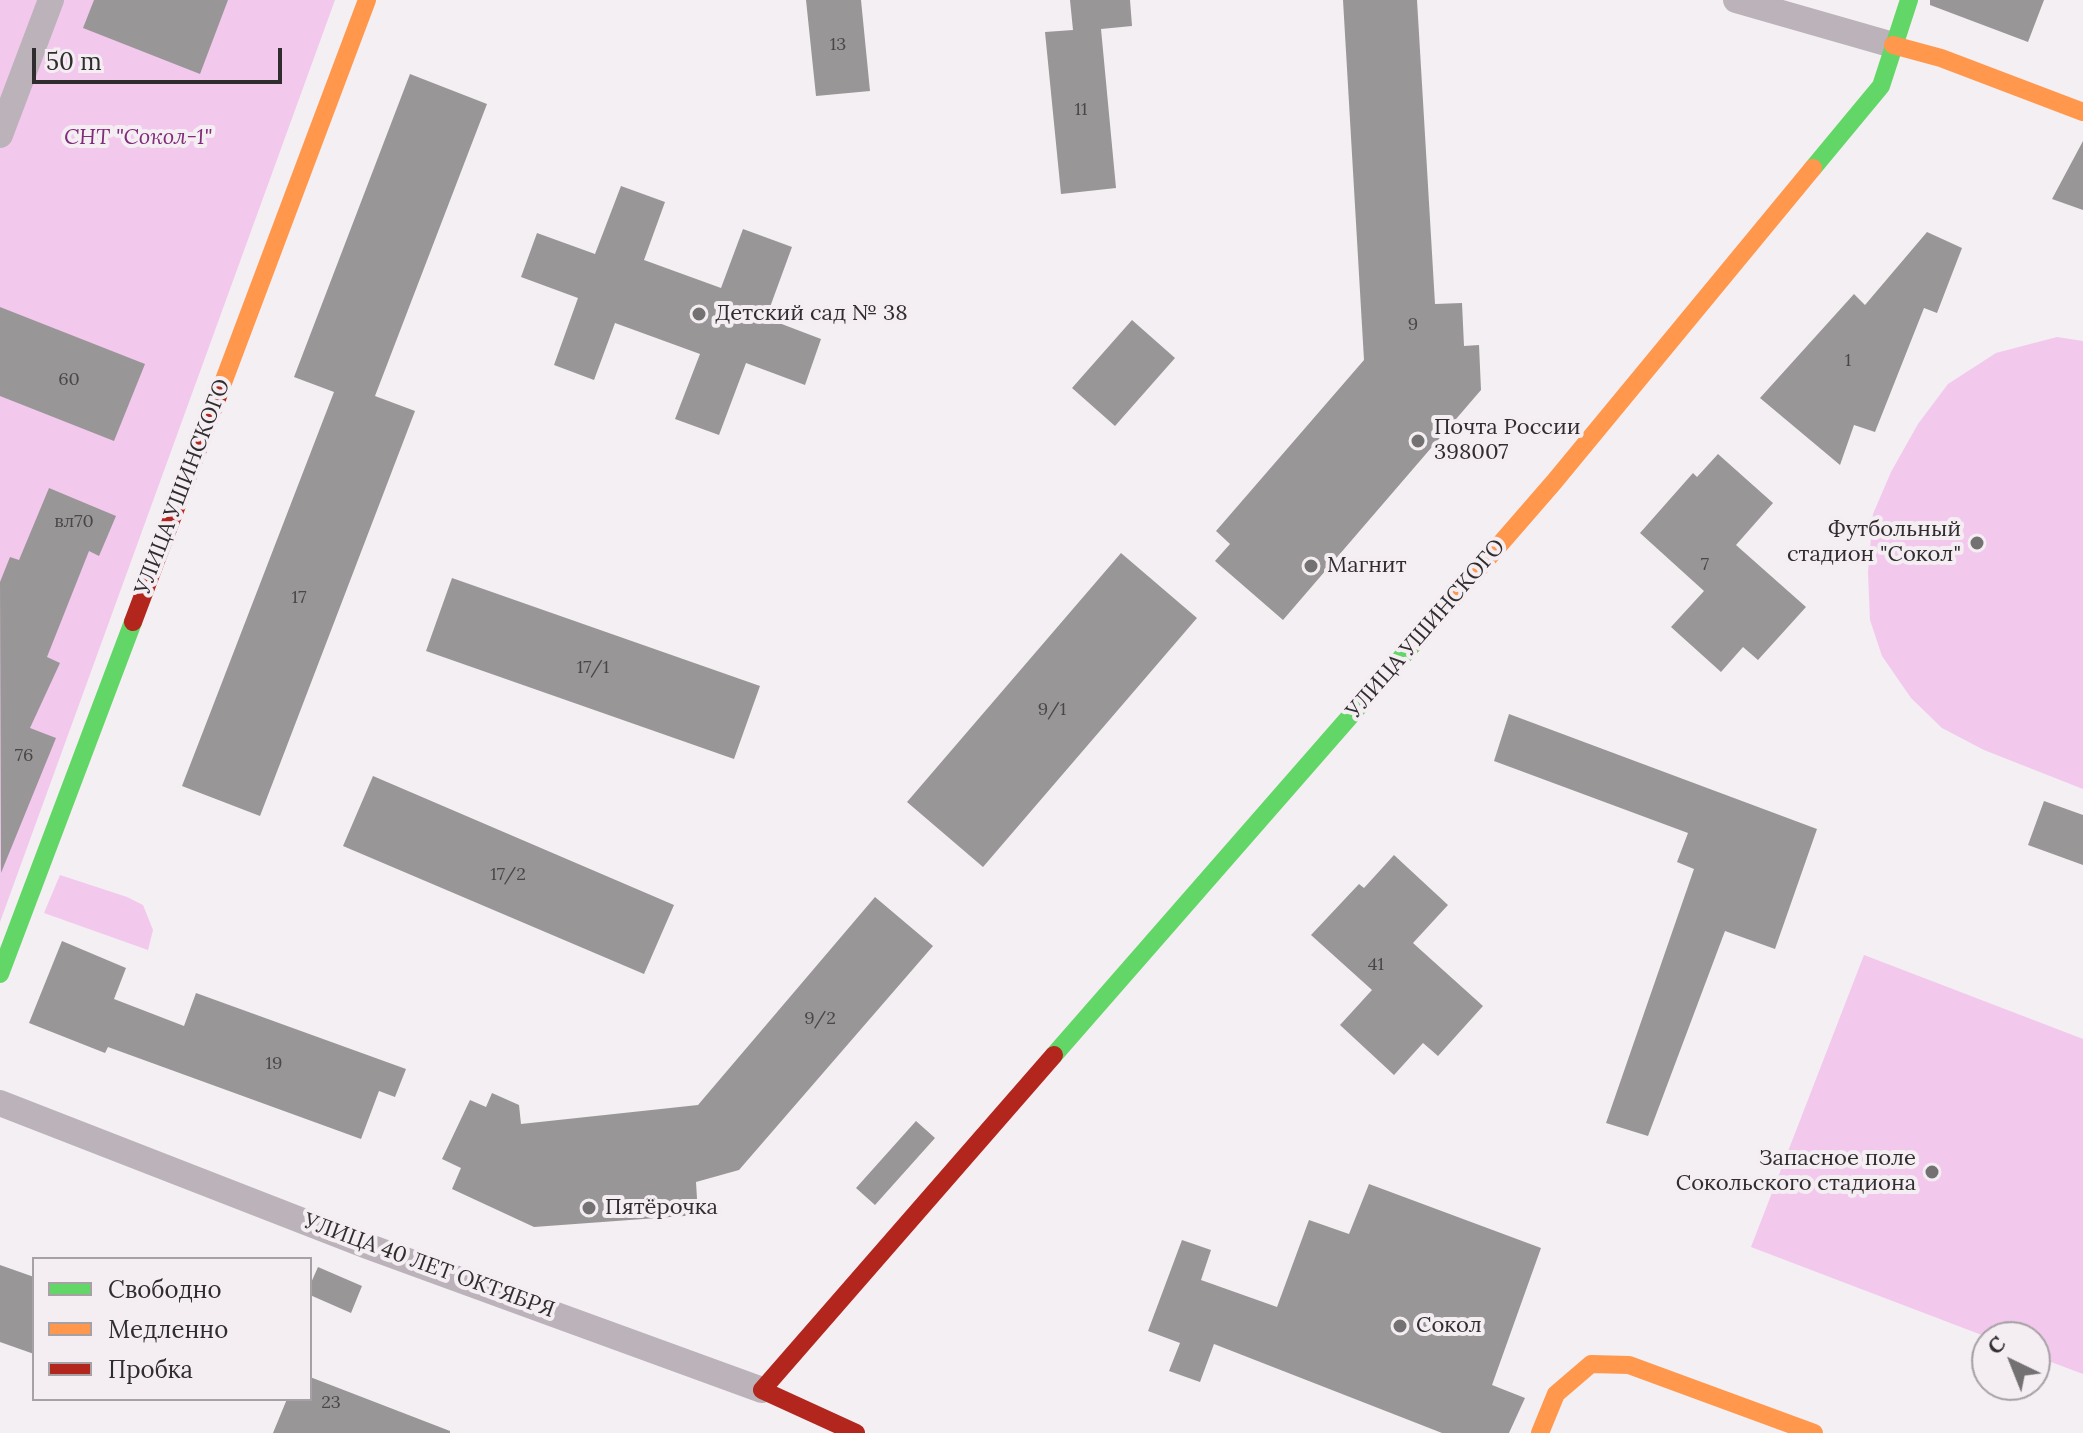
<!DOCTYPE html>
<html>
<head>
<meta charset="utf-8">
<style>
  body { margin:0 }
  #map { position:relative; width:2083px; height:1433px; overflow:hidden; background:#f3eff2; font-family:Lora,serif }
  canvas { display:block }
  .legend { position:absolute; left:32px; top:1257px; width:280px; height:144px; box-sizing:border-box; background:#f4eef3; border:2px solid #a6a1a5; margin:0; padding:10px 14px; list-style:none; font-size:24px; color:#302d2f }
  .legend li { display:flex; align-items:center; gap:16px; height:40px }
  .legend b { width:40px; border:2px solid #a6a1a5 }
  .north { position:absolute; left:1971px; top:1321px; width:80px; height:80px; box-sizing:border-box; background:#f4eef3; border:2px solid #a6a1a5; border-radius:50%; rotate:317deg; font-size:22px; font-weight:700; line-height:32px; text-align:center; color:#302d2f }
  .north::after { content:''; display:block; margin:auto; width:28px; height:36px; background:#747173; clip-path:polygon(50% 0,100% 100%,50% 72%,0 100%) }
  .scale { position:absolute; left:32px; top:48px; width:250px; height:36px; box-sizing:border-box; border:4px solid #302d2f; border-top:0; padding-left:10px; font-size:24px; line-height:28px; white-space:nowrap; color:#302d2f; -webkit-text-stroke:6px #f4eef3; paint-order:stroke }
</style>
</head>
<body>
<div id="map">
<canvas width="2083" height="1433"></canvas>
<ul class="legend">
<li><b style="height:10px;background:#63d668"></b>Свободно</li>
<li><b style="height:10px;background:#ff974d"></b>Медленно</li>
<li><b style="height:10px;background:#b3261e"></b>Пробка</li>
</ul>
<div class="north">С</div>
<div class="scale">50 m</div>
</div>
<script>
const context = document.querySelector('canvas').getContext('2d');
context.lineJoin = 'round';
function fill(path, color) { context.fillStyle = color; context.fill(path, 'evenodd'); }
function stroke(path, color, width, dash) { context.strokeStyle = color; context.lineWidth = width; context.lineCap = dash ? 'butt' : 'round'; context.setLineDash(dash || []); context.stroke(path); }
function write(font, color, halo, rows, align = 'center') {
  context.font = font + ' Lora,serif'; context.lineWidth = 8; context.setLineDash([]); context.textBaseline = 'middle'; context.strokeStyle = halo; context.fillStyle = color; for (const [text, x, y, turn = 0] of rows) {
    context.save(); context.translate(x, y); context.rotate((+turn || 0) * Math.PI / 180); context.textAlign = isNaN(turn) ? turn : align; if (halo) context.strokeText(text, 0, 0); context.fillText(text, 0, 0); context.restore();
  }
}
const green = new Path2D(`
  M0,0h335l-335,922z
  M2057,337l26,4v448l-99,-39 -42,-22 -31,-30 -29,-42 -12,-36 -2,-48 5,-58 18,-42 27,-48 30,-40 48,-31z
  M60,875l67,22 16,8 10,25 -5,20 -104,-37z
  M1864,955l219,84v335l-48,-18v-19h-48l-236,-90z`);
const building = new Path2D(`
  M94,0h134l-28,74 -117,-46z
  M806,0h55l9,91 -54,5z
  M1070,0h60l2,26 -31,3 15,159 -55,6 -16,-162 28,-2z
  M1343,0h74l18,304 27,-1 2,43 15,-1 2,45 -198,230 -68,-59 15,-17 -14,-13 148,-171z
  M1930,0h114l-16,42 -98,-37z
  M410,74l77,30 -112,292 40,15 -155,405 -78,-30 152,-394 -40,-15z
  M2083,141v69l-31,-11z
  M621,186l44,16 -21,58 77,28 22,-59 49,18 -26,71 55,21 -16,46 -59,-22 -27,72 -44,-16 25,-65 -85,-31 -21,57 -40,-15 24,-67 -57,-21 16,-44 58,21z
  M1927,232l35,16 -25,65 -13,-5 -49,124 -21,-7 -14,40 -80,-67 94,-104 11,11z
  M0,307l145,57 -31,77 -114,-45z
  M1132,320l43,38 -60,68 -43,-38z
  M1718,454l55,49 -37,42 70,62 -48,53 -15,-13 -22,25 -50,-45 33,-36 -64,-58 53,-60 4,4z
  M49,488l67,28 -17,40 -10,-5 -42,106 13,6 -30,65 26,10 -55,135 -1,-291 10,-25 9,3z
  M1121,553l76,65 -214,249 -76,-65z
  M452,578l308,108 -26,73 -308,-108z
  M1509,714l308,115 -42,120 -50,-18 -77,205 -42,-13 88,-254 -17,-7 11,-29 -194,-72z
  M373,776l301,129 -30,69 -301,-128z
  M2044,801l39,14v50l-55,-20z
  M1394,855l54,50 -35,38 70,63 -45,50 -15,-13 -29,32 -54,-50 32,-35 -61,-55 48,-51 5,4z
  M875,897l58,49 -194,224 -43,12 2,33 -164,12 -82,-38 9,-21 -19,-9 28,-59 16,7 6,-14 27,12 2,19 177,-19z
  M62,941l64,27 -12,31 70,27 12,-33 210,76 -11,28 -16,-6 -18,48 -253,-92 -3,6 -76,-30z
  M916,1121l19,17 -60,67 -19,-17z
  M1369,1184l172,64 -49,137 33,13 -16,35h-67l-228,-89 -14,38 -31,-11 11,-28 -32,-12 34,-91 29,10 -10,30 76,27 32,-87 40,14z
  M0,1265l34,12v77l-34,-12z
  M318,1267l44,19 -11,27 -41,-18v-10z
  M310,1377l140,54v2h-177l14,-34h23z`);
const street = new Path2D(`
  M1736,0l157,45
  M0,135l51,-135
  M0,1103l367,143 395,144`);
const fast = new Path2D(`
  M1813,168l68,-82 28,-86
  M0,974l133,-352
  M1054,1055l361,-413`);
const slow = new Path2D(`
  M1893,45l48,13 142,54
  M221,388l146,-388
  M1415,642l139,-160 259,-314
  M1540,1433l16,-39 35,-30 38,1 185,68`);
const jam = new Path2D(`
  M133,622l88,-234
  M856,1433l-94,-43 292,-335`);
const markers = [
  [699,314,8,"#747173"],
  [1418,441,8,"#747173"],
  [1977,543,8,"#747173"],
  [1311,566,8,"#747173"],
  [1932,1172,8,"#747173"],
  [589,1208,8,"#747173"],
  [1400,1326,8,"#747173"]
];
const numberNames = [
  ["13",838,45],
  ["11",1081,110],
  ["9",1413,325],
  ["1",1848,361],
  ["60",69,380],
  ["вл70",74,522],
  ["7",1705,565],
  ["17",299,598],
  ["17/1",593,668],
  ["9/1",1052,710],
  ["76",24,756],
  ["17/2",508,875],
  ["41",1376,965],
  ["9/2",820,1019],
  ["19",274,1064],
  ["23",331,1403]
];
const parkNames = [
  ["СНТ \"Сокол-1\"",138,138]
];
const poiNames = [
  ["Детский сад № 38",715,314],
  ["Почта России",1434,428],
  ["398007",1434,453],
  ["Футбольный",1961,530,"right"],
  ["стадион \"Сокол\"",1961,555,"right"],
  ["Магнит",1327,566],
  ["Запасное поле",1916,1159,"right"],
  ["Сокольского стадиона",1916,1184,"right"],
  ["Пятёрочка",605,1208],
  ["Сокол",1416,1326]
];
const streetNames = [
  ["УЛИЦА УШИНСКОГО",183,487,-69],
  ["УЛИЦА УШИНСКОГО",1426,629,-49],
  ["УЛИЦА 40 ЛЕТ ОКТЯБРЯ",429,1266,20]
];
fill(green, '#f2c8ed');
fill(building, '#999698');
stroke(street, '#bbb2ba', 26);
stroke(fast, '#63d668', 18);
stroke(slow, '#ff974d', 18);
stroke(jam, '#b3261e', 18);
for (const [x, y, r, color] of markers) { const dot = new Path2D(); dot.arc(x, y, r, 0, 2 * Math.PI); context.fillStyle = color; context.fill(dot); stroke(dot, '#f4eef3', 3); }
write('18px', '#4a4749', null, numberNames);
write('italic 22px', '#812b7a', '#f4eef3', parkNames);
write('22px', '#302d2f', '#f4eef3', poiNames, 'left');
write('22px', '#302d2f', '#f4eef3', streetNames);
</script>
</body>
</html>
